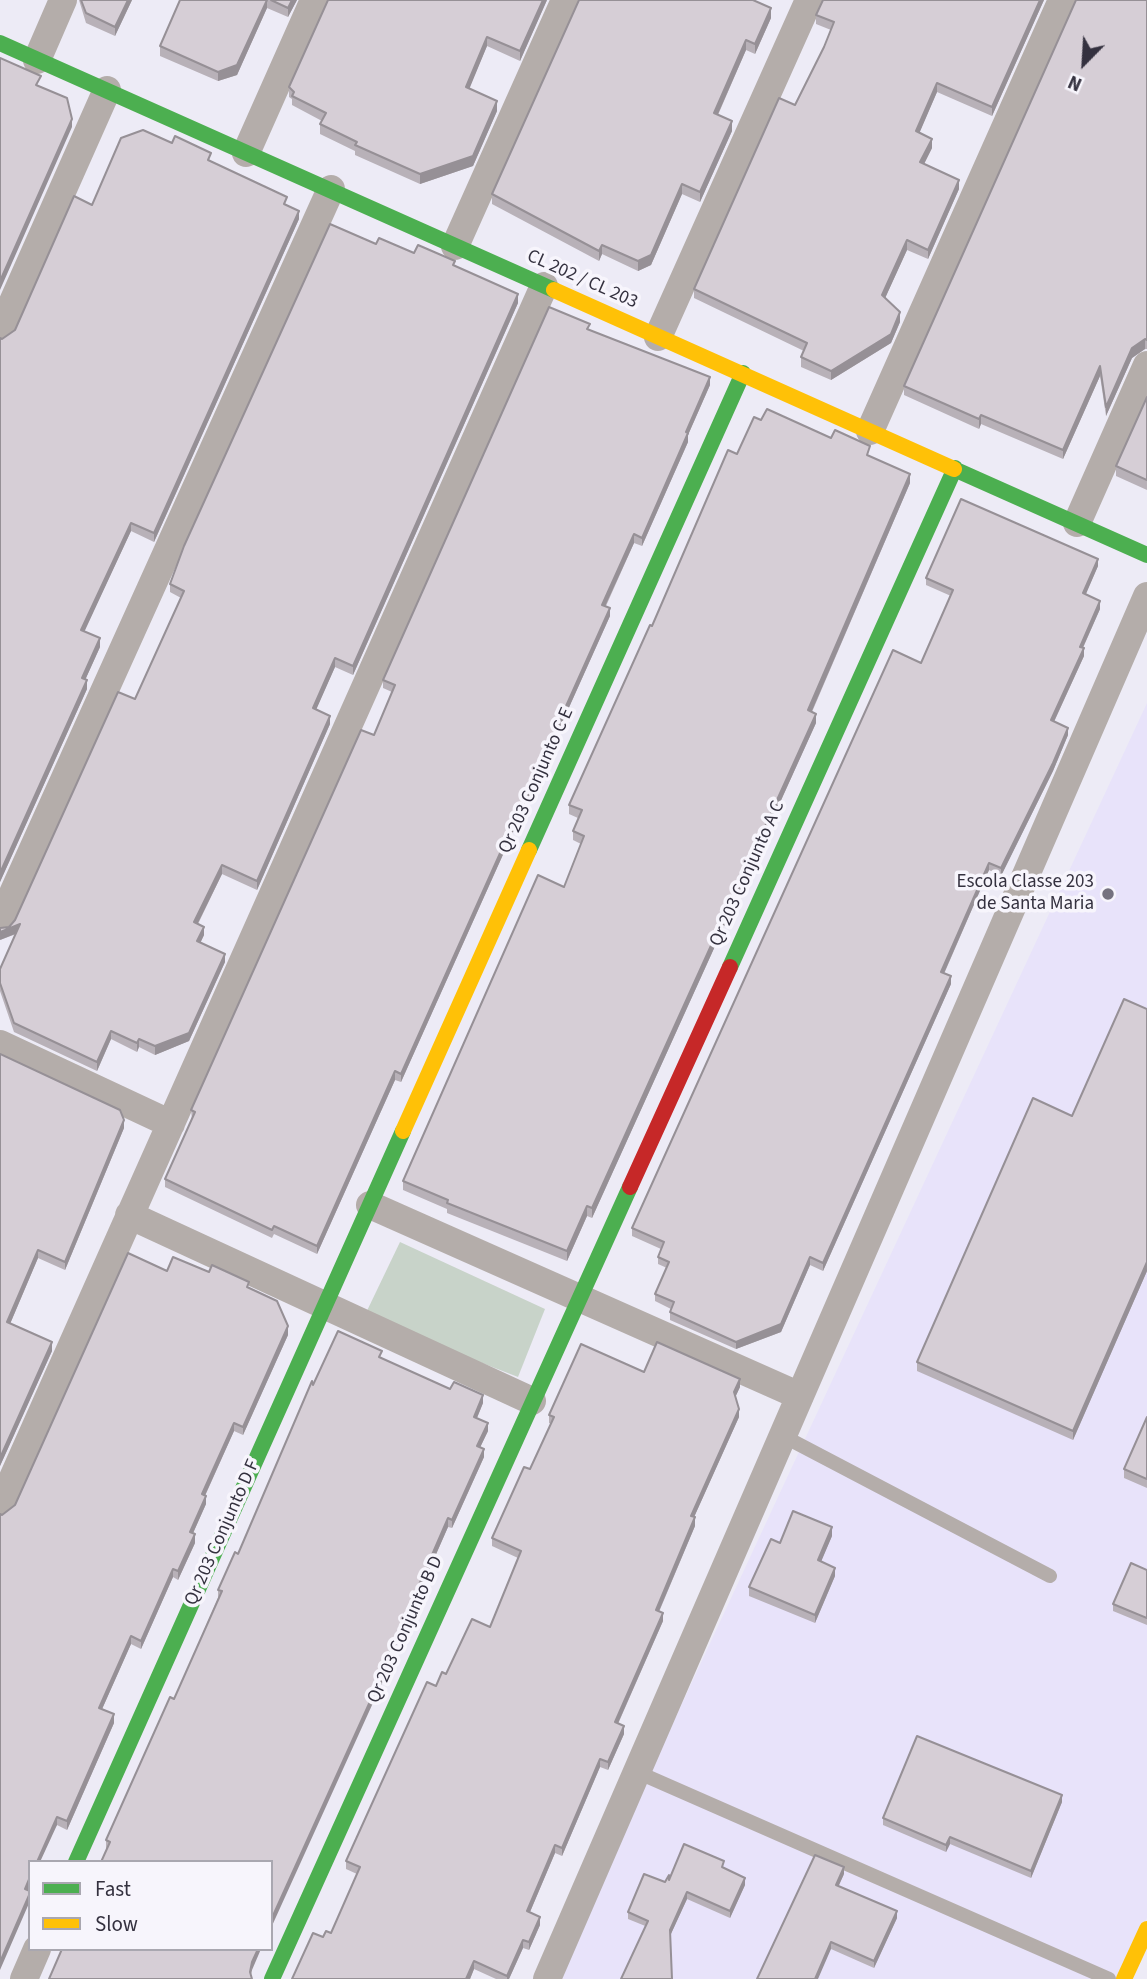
<!DOCTYPE html>
<html>
<head>
<meta charset="utf-8">
<style>
  body { margin:0 }
  #map { position:relative; width:1147px; height:1979px; overflow:hidden; background:#edebf6; font-family:"Source Sans 3",sans-serif }
  canvas { display:block }
  .legend { position:absolute; left:28px; top:1860px; width:245px; height:91px; box-sizing:border-box; background:#f7f5fc; border:2px solid #a9a7b0; margin:0; padding:9px 12px; list-style:none; font-size:21px; color:#34313f }
  .legend li { display:flex; align-items:center; gap:14px; height:35px }
  .legend b { width:35px; border:2px solid #a9a7b0 }
  .north { position:absolute; left:1049px; top:28px; width:70px; height:70px; -webkit-text-stroke:5px #f7f5fc; paint-order:stroke; rotate:204deg; font-size:19px; font-weight:700; line-height:28px; text-align:center; color:#34313f }
  .north::after { content:''; display:block; margin:auto; width:24px; height:32px; background:#34313f; clip-path:polygon(50% 0,100% 100%,50% 72%,0 100%) }
</style>
</head>
<body>
<div id="map">
<canvas width="1147" height="1979"></canvas>
<ul class="legend">
<li><b style="height:9px;background:#4caf50"></b>Fast</li>
<li><b style="height:9px;background:#ffc107"></b>Slow</li>
</ul>
<div class="north">N</div>
</div>
<script>
const context = document.querySelector('canvas').getContext('2d');
context.lineJoin = 'round';
function fill(path, color) { context.fillStyle = color; context.fill(path, 'evenodd'); }
function stroke(path, color, width, dash) { context.strokeStyle = color; context.lineWidth = width; context.lineCap = dash ? 'butt' : 'round'; context.setLineDash(dash || []); context.stroke(path); }
function write(font, color, halo, rows, align = 'center') {
  context.font = font + ' "Source Sans 3",sans-serif'; context.lineWidth = 7; context.setLineDash([]); context.textBaseline = 'middle'; context.strokeStyle = halo; context.fillStyle = color; for (const [text, x, y, turn = 0] of rows) {
    context.save(); context.translate(x, y); context.rotate((+turn || 0) * Math.PI / 180); context.textAlign = isNaN(turn) ? turn : align; if (halo) context.strokeText(text, 0, 0); context.fillText(text, 0, 0); context.restore();
  }
}
const built = new Path2D(`
  M1147,703v1215l-27,61h-566z`);
const green = new Path2D(`
  M400,1242l145,67 -27,68 -154,-60z`);
const lane = new Path2D(`
  M783,1436l267,140
  M637,1772l472,207`);
const street = new Path2D(`
  M37,60l26,-60
  M246,153l68,-153
  M455,246l110,-246
  M0,331l107,-241
  M658,337l151,-337
  M870,431l192,-431
  M1077,523l70,-158
  M0,922l331,-733
  M0,1044l171,80
  M370,1205l430,191
  M129,1215l403,186
  M0,1507l544,-1221
  M24,1979l13,-30
  M547,1979l600,-1383`);
const fast = new Path2D(`
  M0,43l554,247
  M954,469l193,86
  M529,850l214,-477
  M730,967l225,-499
  M76,1862l327,-731
  M272,1979l358,-792`);
const slow = new Path2D(`
  M554,290l400,179
  M403,1131l126,-281
  M1124,1979l23,-50`);
const jam = new Path2D(`
  M630,1187l100,-220`);
const wall = new Path2D(`
  M79,0h53l-17,36 -29,-13z
  M180,0h117l-9,17 -21,-9 -30,67 -19,6 -58,-25v-10z
  M547,0l-27,61 -33,-15 -18,42 28,23 -24,55 -53,18 -65,-29v-4l-35,-17v-10l2,-3 -30,-16v-6l-3,-2v-10z
  M823,0h221l-52,116 -55,-24 -18,41 13,15 -8,16 35,25 -31,70 -21,-9 -22,48 15,24 -9,21 -60,37 -30,-13v-10l3,-6 -110,-53v-9l101,-184 29,-58 7,-17 -15,-6v-9z
  M1147,0v349h-2l-13,9 -26,58 -6,-40 -37,83 -82,-35 -2,5 -75,-34v-9z
  M756,2l15,16 -16,36 -9,-4 -28,65 14,16 -32,71 -18,-8 -31,71 -13,6 -36,-17 -3,7 -107,-57v-10z
  M211,161l76,44 12,14 -145,323 -23,-11 -47,100 16,16 -15,33 2,9 -87,193v-544l2,1 13,-9 77,-125z
  M376,244l38,9 41,13 63,37 -165,372 -18,-8 -19,42 14,15 -73,166 -35,-16 -24,50 6,11 -4,8 25,19 -36,79 -34,14 -16,-8 -2,5 -26,-13 -14,32 -83,-39 -14,-41v-22l16,-35 -16,6 15,-20 120,-221 46,-101 -11,-6v-8z
  M590,330l120,55 -22,50v7l-46,104 -8,-3 -28,63 4,10 -209,466 -6,-2 -78,174 -43,-20 -2,4 -107,-51v-8l27,-60 -1,-9 183,-375 18,-43 -9,-4v-8z
  M1147,397v93l-31,-14v-10z
  M761,420l109,36 40,27 -98,229 4,11 -224,495 -5,-2 -20,45 -120,-48v-4l-44,-19v-9l161,-294 17,-43 -8,-4v-9l5,-13 -9,-4v-9l83,-179 85,-172z
  M1098,566l-13,29 15,14 -17,39 1,8 -30,66 14,13 -15,36 -52,105 -12,-6 -45,104 7,10 -128,287 -13,-6 -29,67 -45,17 -66,-29v-8l1,-3 -16,-8v-7l12,-26 -9,-4v-7l3,-8 -29,-13v-8l289,-565 30,-67 -25,-11v-7z
  M1147,1009v262l-74,169 -156,-69v-9l155,-246z
  M0,1054l124,74 -59,142 -27,-12 -28,66 42,27 -52,115z
  M167,1271l82,17 39,47 -45,100 -9,-4 -29,65 1,8 -13,29 2,10 -17,37 -5,-3 -32,72 -10,-5 -29,65 12,14 -47,107 -10,-5 -27,37v24l-2,4 -26,-375 13,-10z
  M382,1359l101,44 -6,15 11,13 -8,16 4,10 -32,71 -4,-1 -61,139v6l-280,177 -1,-1v-8l68,-141 44,-101v-8l20,-36 75,-169z
  M644,1372l96,15 -5,10 4,20 -45,100 1,9 -36,86 4,9 -45,103 6,10 -16,36 -8,-3 -38,89 -7,-3 -25,59 10,13 -11,25 -6,-2 -14,31h-13l-22,-10 -4,10h-178l31,-42 8,-4 26,-59 -11,-5v-8l90,-175 10,-12 44,-47 28,-69 -26,-12v-8l38,-69 21,-45 -2,-1v-8z
  M1147,1417v71l-23,-10v-9z
  M832,1536l-11,25 14,15 -20,47 -66,-27v-9l31,-44z
  M1147,1570v55l-34,-14v-7z
  M1062,1802l-31,76 -81,-34 -4,8 -63,-27v-7z
  M724,1868l21,17 -15,33 -43,-19 -17,37 -42,-17v-7l41,-32z
  M844,1874l-6,12 59,32 -23,50 -43,-19 -74,30z`);
const shadedWall = new Path2D(`
  M128,0h4l-17,36v-9z
  M267,0v8l-30,67 -19,6v-9z
  M292,0h5l-9,17v-9z
  M543,0h4l-27,61v-10z
  M1040,0h4l-52,116v-9z
  M771,8v10l-16,36v-10z
  M487,37v9l-21,51v-10z
  M746,40v10l-32,73v-10z
  M937,83v9l-21,49v-10z
  M497,101v10l-24,55 -53,18v-10z
  M72,119v8l-72,163v-9z
  M732,121v10l-32,71v-10z
  M932,139v9l-12,24v-10z
  M959,180v9l-31,70v-9z
  M682,184v10l-31,71 -13,6v-10z
  M299,211v8l-145,323v-9z
  M907,240v10l-25,55v-10z
  M602,245v9l-3,7v-10z
  M518,294v9l-165,372v-9z
  M900,312v10l-9,21 -60,37v-9z
  M1145,339v10l-13,9 -26,58v-9l26,-59z
  M1100,366v10l-37,83v-9z
  M710,377v8l-22,50v7l-46,104v-8l44,-106z
  M981,415v9l-2,5v-10z
  M910,474v9l-102,237v-10z
  M131,523v8l-50,108v-9z
  M634,534v9l-32,70v-8z
  M1098,559v7l-15,35v-8z
  M1100,601v8l-20,45v-7z
  M610,608v8l-209,466v-8z
  M100,638v9l-18,40v-9z
  M1084,648v8l-33,72v-8z
  M335,658v9l-22,50v-9z
  M87,680v9l-87,193v-9z
  M816,714v9l-224,495v-10z
  M330,716v8l-73,166v-9z
  M1068,728v7l-15,36 -52,105v-8z
  M989,863v7l-48,110v-8z
  M222,865v9l-28,57v-9z
  M20,924v8l-20,8v-8z
  M204,927v8l-7,15v-9z
  M225,954v8l-36,79 -34,14v-9z
  M951,976v8l-128,287v-8z
  M111,1031v8l-14,32v-9z
  M139,1039v8l-2,5v-9z
  M395,1071v9l-78,174v-8z
  M124,1120v8l-59,142v-8z
  M587,1206v10l-20,45v-10z
  M38,1250v8l-31,73v-9z
  M810,1257v8l-29,67 -45,17v-7z
  M1147,1262v9l-74,169v-9z
  M288,1326v9l-45,100v-8z
  M52,1342v9l-52,115v-8z
  M740,1379v8l-6,13v-8z
  M483,1395v8l-9,22v-8z
  M739,1409v8l-48,107v-8z
  M234,1423v8l-32,71v-8z
  M488,1423v8l-11,23v-8z
  M484,1449v8l-32,71v-8z
  M206,1496v8l-16,36v-8z
  M695,1517v9l-39,92v-8z
  M448,1518v9l-61,139v6l-116,256v-8z
  M832,1527v9l-14,33v-9z
  M195,1534v9l-17,37v-9z
  M835,1568v8l-20,47v-8z
  M173,1569v8l-32,72v-8z
  M663,1613v8l-48,109v-8z
  M131,1636v8l-32,72v-8z
  M114,1714v9l-47,107v-9z
  M624,1726v8l-16,36v-8z
  M600,1759v8l-38,89v-8z
  M1062,1795v7l-31,76v-7z
  M57,1817v8l-17,37h-3z
  M950,1837v7l-4,8v-7z
  M555,1845v8l-28,66v-8z
  M844,1867v7l-8,18v-7z
  M30,1877v9l-5,11v-8z
  M745,1878v7l-15,33v-7z
  M687,1892v7l-17,37v-6z
  M30,1893v8l-30,69v-8z
  M897,1911v7l-23,50v-7z
  M540,1917v8l-11,25v-8z
  M523,1940v8l-14,31h-2v-3z
  M831,1942v7l-13,30h-3z
  M258,1949h3l-9,21 -2,9 2,-17z
  M474,1961v8l-4,10h-4z`);
const building = new Path2D(`
  M81,0h47l-13,27 -29,-14z
  M180,0h87l-30,65 -19,7 -58,-26z
  M271,0h21l-4,8z
  M328,0h215l-23,51 -33,-14 -21,50 31,14 -24,55 -53,18 -65,-29 2,-3 -37,-18 6,-11 -34,-17 2,-4 -5,-5z
  M579,0h174l18,8 -16,36 -9,-4 -32,73 18,8 -32,71 -18,-8 -31,71 -13,6 -36,-16 -3,6 -107,-57z
  M823,0h217l-48,107 -55,-24 -21,48 16,8 -12,23 39,18 -31,70 -21,-10 -25,55 18,17 -9,22 -60,37 -30,-14 6,-14 -113,-54 85,-191 16,7 29,-58 10,-25 -18,-7z
  M1076,0h71v340l-2,-1 -13,9 -26,59 -6,-41 -37,84 -82,-35 -2,4 -75,-33z
  M0,58l41,18 -5,9 31,13 5,21 -72,162z
  M143,130l29,13 3,-7 36,17 -3,7 79,37 -3,7 15,7 -145,322 -23,-10 -50,107 19,8 -18,40 5,2 -87,193v-535l2,1 13,-9 59,-134 18,9 29,-67z
  M330,224l46,20 3,-6 35,15 4,-8 37,16 -2,4 65,29 -165,372 -18,-8 -22,50 17,8 -73,165 -35,-16 -28,57 10,5 -7,14 28,13 -36,79 -34,13 -16,-7 -2,4 -26,-12 -14,31 -83,-39 -14,-40v-14l20,-45 -20,8v-4l9,-1 6,-7 103,-228 17,7 49,-108 -14,-7 14,-38z
  M549,307l41,17 -3,5 123,48 -24,55 2,1 -46,105 -8,-4 -32,71 8,3 -209,466 -6,-3 -78,175 -43,-20 -2,4 -107,-51 30,-67 -4,-2 170,-380 13,5 21,-50 -12,-5z
  M1147,397v83l-31,-14z
  M767,409l64,29 4,-8 35,16 -3,9 43,19 -102,236 8,4 -224,494 -5,-2 -20,45 -120,-48 1,-3 -45,-19 135,-306 26,12 20,-51 -11,-5 9,-21 -13,-5 81,-180 2,1 76,-176 9,4 17,-37 7,3z
  M961,499l137,60 -15,34 17,8 -20,46 4,1 -33,72 17,8 -15,35 -52,105 -12,-5 -48,109 10,4 -128,287 -13,-6 -29,67 -45,18 -66,-30 4,-10 -19,-8 14,-32 -11,-5 6,-15 -32,-14 261,-578 28,13 32,-73 -27,-12z
  M1124,999l23,10v253l-74,169 -156,-69 116,-264 39,18z
  M0,1054l120,56 4,10 -59,142 -27,-12 -31,72 45,20 -52,116z
  M128,1253l39,18 6,-14 36,15 3,-7 37,17 -2,5 30,14 11,25 -45,101 -9,-4 -32,71 4,2 -16,36 5,2 -17,37 -5,-2 -32,72 -10,-5 -32,72 15,6 -47,107 -10,-4 -20,45h-7v15l-5,12 5,2v2l-30,69v-448l2,1 13,-10z
  M338,1331l44,20 -3,6 71,32 4,-7 29,13 -9,22 14,6 -11,23 7,3 -32,71 -4,-2 -63,145 2,1 -116,256v-58h-170l9,-20 -4,-2 64,-143 4,2 48,-108 -4,-1 17,-38 3,2 74,-173 1,4z
  M657,1342l83,37 -6,13 5,17 -48,107 4,1 -39,93 7,3 -48,109 9,4 -16,36 -8,-3 -38,89 -7,-3 -28,66 13,6 -11,25 -6,-2 -16,36 -33,-15 -8,18h-174l21,-46 10,4 3,-6 5,2 29,-66 -14,-6 81,-179 9,4 6,-14 4,2 26,-55 18,8 31,-76 -29,-13 32,-71 6,2 24,-52 -5,-2 32,-71 63,28z
  M1147,1417v62l-23,-10z
  M793,1511l39,16 -14,33 17,8 -20,47 -66,-28 22,-48 9,4z
  M1131,1563l16,7v48l-34,-14z
  M917,1736l145,59 -31,76 -81,-34 -4,8 -63,-27z
  M684,1844l40,17 -2,6 23,11 -15,33 -43,-19 -17,38 2,49h-51l27,-58 -20,-9 16,-38 21,8 4,-7v5z
  M815,1855l29,12 -8,18 61,26 -23,50 -43,-19 -16,37h-58z
  M62,1949h196l-6,13 -2,10 2,7h-203z`);
const markers = [
  [1108,894,7,"#75727f"]
];
const streetNames = [
  ["CL 202 / CL 203",582,280,24],
  ["Qr 203 Conjunto C E",537,781,-66],
  ["Qr 203 Conjunto A C",748,874,-66],
  ["Qr 203 Conjunto D F",223,1533,-66],
  ["Qr 203 Conjunto B D",406,1630,-66]
];
const poiNames = [
  ["Escola Classe 203",1094,883],
  ["de Santa Maria",1094,905]
];
fill(built, '#e8e3fa');
fill(green, '#c8d3c9');
stroke(lane, '#b4adaa', 14);
stroke(street, '#b4adaa', 28);
stroke(fast, '#4caf50', 16);
stroke(slow, '#ffc107', 16);
stroke(jam, '#c62828', 16);
fill(wall, '#b8b1b8');
fill(shadedWall, '#969096');
fill(building, '#d6ced6');
stroke(building, '#969096', 2);
for (const [x, y, r, color] of markers) { const dot = new Path2D(); dot.arc(x, y, r, 0, 2 * Math.PI); context.fillStyle = color; context.fill(dot); stroke(dot, '#f7f5fc', 2.5); }
write('19px', '#34313f', '#f7f5fc', streetNames);
write('19px', '#34313f', '#f7f5fc', poiNames, 'right');
</script>
</body>
</html>
